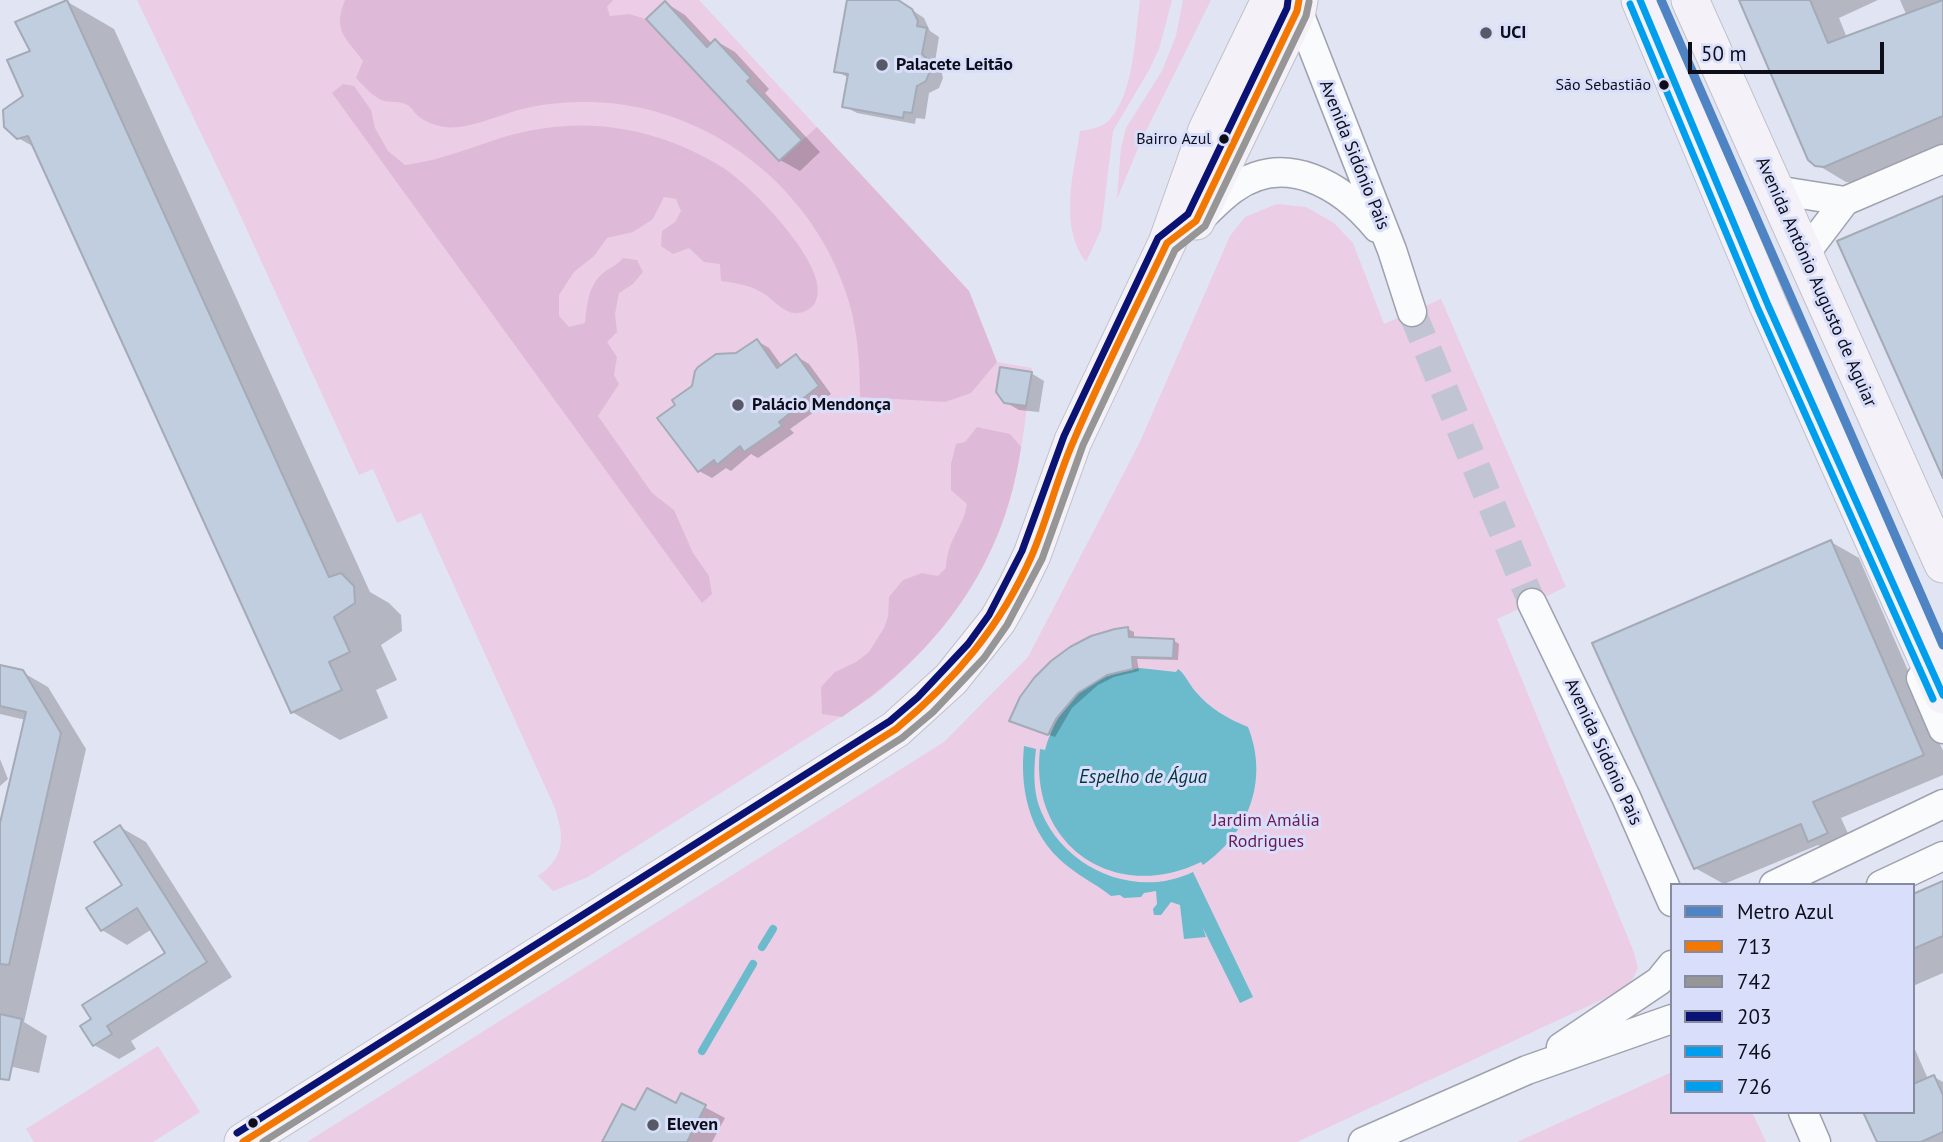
<!DOCTYPE html>
<html>
<head>
<meta charset="utf-8">
<style>
  body { margin:0 }
  #map { position:relative; width:1943px; height:1142px; overflow:hidden; background:#e1e4f3; font-family:"PT Sans",sans-serif }
  canvas { display:block }
  .legend { position:absolute; left:1670px; top:883px; width:245px; height:231px; box-sizing:border-box; background:#d9dffb; border:2px solid #878ba1; margin:0; padding:9px 12px; list-style:none; font-size:21px; color:#0d0e1a }
  .legend li { display:flex; align-items:center; gap:14px; height:35px }
  .legend b { width:35px; border:2px solid #878ba1 }
  .scale { position:absolute; left:1688px; top:42px; width:196px; height:32px; box-sizing:border-box; border:4px solid #0d0e1a; border-top:0; padding-left:9px; font-size:21px; line-height:24px; white-space:nowrap; color:#0d0e1a; -webkit-text-stroke:5px #d9dffb; paint-order:stroke }
</style>
</head>
<body>
<div id="map">
<canvas width="1943" height="1142"></canvas>
<ul class="legend">
<li><b style="height:9px;background:#4e84c4"></b>Metro Azul</li>
<li><b style="height:9px;background:#f37801"></b>713</li>
<li><b style="height:9px;background:#969696"></b>742</li>
<li><b style="height:9px;background:#0a1274"></b>203</li>
<li><b style="height:9px;background:#009fee"></b>746</li>
<li><b style="height:9px;background:#009fee"></b>726</li>
</ul>
<div class="scale">50 m</div>
</div>
<script>
const context = document.querySelector('canvas').getContext('2d');
context.lineJoin = 'round';
function fill(path, color) { context.fillStyle = color; context.fill(path, 'evenodd'); }
function stroke(path, color, width, dash) { context.strokeStyle = color; context.lineWidth = width; context.lineCap = dash ? 'butt' : 'round'; context.setLineDash(dash || []); context.stroke(path); }
function write(font, color, halo, rows, align = 'center') {
  context.font = font + ' "PT Sans",sans-serif'; context.lineWidth = 6; context.setLineDash([]); context.textBaseline = 'middle'; context.strokeStyle = halo; context.fillStyle = color; for (const [text, x, y, turn = 0] of rows) {
    context.save(); context.translate(x, y); context.rotate((+turn || 0) * Math.PI / 180); context.textAlign = isNaN(turn) ? turn : align; if (halo) context.strokeText(text, 0, 0); context.fillText(text, 0, 0); context.restore();
  }
}
const green = new Path2D(`
  M137,0h562l270,291 28,71 35,6c-5,38 -9,78 -18,116 -20,87 -74,158 -142,213l-284,180 -35,14 -15,-15c29,-20 26,-41 16,-70l-133,-293 -24,10 -24,-54 -14,6 -123,-269z
  M1140,0h32l-13,49 -10,21 -36,61 -12,99 -15,32c-28,-37 -12,-89 -6,-131 9,-1 18,-3 26,-8 28,-23 29,-88 34,-123z
  M1183,0h28l-70,141 -24,58 4,-51 5,-20 36,-57 14,-35z
  M1277,204l29,3 28,16 19,20 31,81 57,-25 125,288 -69,32 136,331 5,18 -9,19 -332,155h-990l637,-400 84,-85 111,-213 91,-208 15,-19z
  M158,1046l42,66 -47,30h-119l-8,-13z
  M1672,1072v40h80l14,30h-249z`);
const forest = new Path2D(`
  M345,0h268l-6,7 3,9 19,-2 17,5 133,142 38,-34 152,164 28,71 -26,31 -26,9 -85,-5c0,-32 -2,-64 -11,-95 -33,-113 -140,-198 -259,-200 -21,0 -43,1 -63,6 -26,5 -62,25 -87,18 -9,-2 -18,-6 -24,-12 -4,-4 -5,-8 -11,-10 -6,-3 -14,-1 -21,-3 -10,-3 -20,-15 -28,-23l7,-17c-17,-24 -31,-29 -18,-61z
  M343,84l11,2 17,24 4,18 13,23 17,14c38,-5 66,-18 102,-29 37,-10 77,-14 115,-7 37,6 72,20 103,40 26,17 110,101 90,134 -4,6 -11,10 -18,10 -14,1 -24,-15 -36,-21 -12,-7 -26,-9 -40,-11l-1,-17 -16,-2 -15,-14 -16,6 -12,-8 1,-15 13,-9 6,-11 -5,-12 -12,-2 -11,22 -20,13 -26,6 -13,18 -20,16 -15,23v21l10,11 16,-4c2,-17 3,-36 16,-48 7,-7 16,-9 22,-17l14,2 6,12 -10,12 -14,9 -4,21 2,18 -10,10 10,15 -3,18 5,9 -21,32 54,77 22,17 19,43 16,23 3,18 -10,9 -370,-510z
  M977,427l33,7 11,13c-17,117 -81,205 -179,270l-20,-3 -1,-27 14,-15 21,-10 13,-10 15,-24 4,-11 1,-20 14,-17 19,-7 16,3 8,-8c1,-29 17,-39 21,-64l-16,-14v-26l5,-20 9,-2z`);
const water = new Path2D(`
  M1140,668l36,4 2,-3c7,5 11,15 17,22 14,17 33,28 53,36 21,53 1,106 -45,138l-2,-3c-86,42 -172,-16 -161,-113l5,1c13,-48 47,-76 95,-82z
  M1024,746l12,3c-2,18 -3,36 2,54 20,63 95,98 155,69l60,125 -13,6 -37,-75 3,9 -22,2 -4,-34 -9,-3 -10,13h-7l-1,-6 4,-5 -1,-13 -12,2 -3,4 -17,1 -4,-3 -9,1c-12,-10 -25,-16 -37,-25 -42,-29 -55,-76 -50,-125z`);
const shadow = new Path2D(`
  M848,0h49l27,18 6,13 9,6 -4,25 6,7 2,9 -4,10 -10,5 -4,26 -9,-1 -1,6 -58,-11 -13,-7 5,-28 -13,-7z
  M1742,0h136l-39,18 8,20 59,-24 -6,-14h43v145l-88,38 -9,-1 -30,-18z
  M66,1l48,28 256,563 19,11 12,12 1,16 -21,14 16,35 -21,10 12,28 -48,22 -48,-28 -256,-564 -18,-10 15,-87z
  M666,3l19,12 27,29 4,-3 19,11 34,37 -4,4 55,59 -20,19 -20,-11 -131,-141z
  M757,341l12,7 13,18 14,-10 13,8 22,30 -20,14 3,4 -24,17 4,4 -36,25 -7,-4 -20,17 -5,-3 -14,10 -13,-7 37,-116z
  M1031,373l13,8 -5,31 -20,-2 -14,-8z
  M1831,542l28,16 84,193v24l-102,43 14,31 -17,8 -20,-12 -94,39 -29,-16z
  M1128,629l6,3v7l39,1 6,4 -1,16 -41,-1 2,12 -25,6 -16,8 -26,23 -17,29 -39,-14z
  M0,667l22,5 26,15 38,62 -62,273 23,14 -8,37 -39,-9v-233l26,-111 -26,-6z
  M0,759l8,20 -8,7z
  M120,827l26,15 86,135 -101,64 5,8 -17,10 -25,-14 -1,-26 75,-66 -16,-24 -25,16 -25,-15 23,-44z
  M1943,883v90l-30,13v-90z
  M1913,1045l15,34 6,-2 9,5v60h-64l34,-30z
  M682,1095l43,23 -13,24h-108l32,-29 41,-8z`);
const stream = new Path2D(`
  M762,947l11,-18
  M702,1051l51,-87`);
const building = new Path2D(`
  M67,0l262,577 12,-4 13,13 1,17 -21,14 16,35 -21,10 13,28 -51,23 -263,-577 -11,3 -13,-12 -1,-17 20,-14 -16,-36 23,-9 -15,-29z
  M847,0h51l14,9 6,12 -1,5 10,2 -5,26 6,6 2,11 -4,10 -9,5 -5,27 -8,-1 -1,6 -61,-11 6,-33 -14,-2z
  M1739,0h71l18,43 115,-43v116l-119,51 -9,-1 -7,-6z
  M665,1l42,46 8,-8 36,39 -4,3 55,59 -23,21 -133,-142z
  M1943,196v282l-106,-237z
  M757,339l20,29 19,-14 23,32 -19,15 2,3 -23,18 3,4 -38,26 -4,-6 -23,19 -3,-5 -16,12 -41,-54 18,-13 -3,-5 20,-14 3,-15 3,-4 18,-13 20,-1z
  M1000,367l32,5 -6,34 -22,-3 -8,-11z
  M1831,540l93,215 -111,47 15,31 -20,9 -7,-18 -107,45 -102,-226z
  M1128,627l1,10 45,2 -1,19 -41,-1 1,12 -26,6 -29,18 -22,26 -8,16 -39,-14 11,-24 14,-19 17,-17 19,-14 21,-11 24,-7z
  M0,665l23,5 38,63 -52,232 -9,-1v-141l26,-111 -26,-6z
  M120,825l87,137 -100,64 5,8 -19,12 -13,-20 11,-7 -9,-14 83,-52 -28,-45 -36,23 -15,-23 36,-23 -28,-43z
  M1943,881v55l-30,13v-55z
  M0,1014l22,5 -13,61 -9,-1z
  M1934,1075l9,20v37l-22,10h-44l-14,-30h50v-28z
  M647,1088l29,15 5,-10 25,12 -19,37h-85l20,-38 13,6z`);
const minorTunnel = new Path2D(`
  M1412,312l120,291`);
const minor = new Path2D(`
  M1294,0l98,250 20,62
  M1775,190l70,11
  M1204,215c9,-9 19,-19 29,-26 52,-38 109,-4 144,39
  M1804,255l41,-54 98,-42
  M1532,603l94,194 46,105
  M1921,678l22,51
  M1774,885l169,-81
  M1881,885l62,-29
  M1561,1047l98,-66 13,-16
  M1803,1112l13,30
  M1363,1142l164,-72 145,-51`);
const major = new Path2D(`
  M1640,0l128,305 175,390
  M1690,0l253,564
  M1196,221l87,-180 14,-30 2,-11
  M243,1142l621,-392 32,-21 55,-50 47,-59 18,-32 16,-33 41,-114 94,-198 40,-113 63,-130`);
const bus1 = new Path2D(`
  M243,1142l653,-413c59,-49 105,-103 136,-174 16,-37 25,-78 42,-115 28,-67 62,-132 93,-197l29,-22 101,-210 2,-11`);
const bus2 = new Path2D(`
  M263,1142l639,-404 31,-26 51,-54 23,-33 35,-66 41,-114 92,-195 30,-24 101,-210 3,-14`);
const bus3 = new Path2D(`
  M237,1133l653,-412 28,-24 50,-53 21,-29 33,-64 42,-115 94,-198 30,-24 99,-206 1,-8`);
const bus4 = new Path2D(`
  M1640,0l128,305 175,390`);
const bus5 = new Path2D(`
  M1630,4l128,305 175,390`);
const metro1 = new Path2D(`
  M1661,0l282,645`);
const markers = [
  [1486,33,7,"#575966"],
  [882,65,7,"#575966"],
  [1664,85,6,"#0d0e1a"],
  [1224,139,6,"#0d0e1a"],
  [738,405,7,"#575966"],
  [253,1123,6,"#0d0e1a"],
  [653,1125,7,"#575966"]
];
const busNames = [
  ["São Sebastião",1651,85],
  ["Bairro Azul",1211,139]
];
const poiNames = [
  ["UCI",1500,33],
  ["Palacete Leitão",896,65],
  ["Palácio Mendonça",752,405],
  ["Eleven",667,1125]
];
const streetNames = [
  ["Avenida Sidónio Pais",1354,155,68],
  ["Avenida António Augusto de Aguiar",1816,282,66],
  ["Avenida Sidónio Pais",1603,752,65]
];
const parkNames = [
  ["Jardim Amália",1266,821],
  ["Rodrigues",1266,842]
];
const waterNames = [
  ["Espelho de Água",1143,778]
];
fill(green, '#ebcde6');
fill(forest, '#dfbad8');
fill(water, '#6bbbcc');
fill(shadow, '#0003');
stroke(stream, '#6bbbcc', 8);
fill(building, '#c0cedf');
stroke(building, '#a4abb6', 2);
stroke(minorTunnel, '#c1c4d2', 28, [28, 14]);
stroke(minor, '#9fa1ae', 31);
stroke(major, '#c0c1c9', 39);
stroke(minor, '#fafbfd', 28);
stroke(major, '#f4f2f8', 37);
stroke(bus1, '#f37801', 7);
stroke(bus2, '#969696', 7);
stroke(bus3, '#0a1274', 7);
stroke(bus4, '#009fee', 7);
stroke(bus5, '#009fee', 7);
stroke(metro1, '#4e84c4', 9);
for (const [x, y, r, color] of markers) { const dot = new Path2D(); dot.arc(x, y, r, 0, 2 * Math.PI); context.fillStyle = color; context.fill(dot); stroke(dot, '#d9dffb', 2.5); }
write('16px', '#0d0e1a', '#d9dffb', busNames, 'right');
write('bold 18px', '#0d0e1a', '#d9dffb', poiNames, 'left');
write('18px', '#0d0e1a', '#d9dffb', streetNames);
write('18px', '#6c1953', '#d9dffb', parkNames);
write('italic 19px', '#00353d', '#d9dffb', waterNames);
</script>
</body>
</html>
